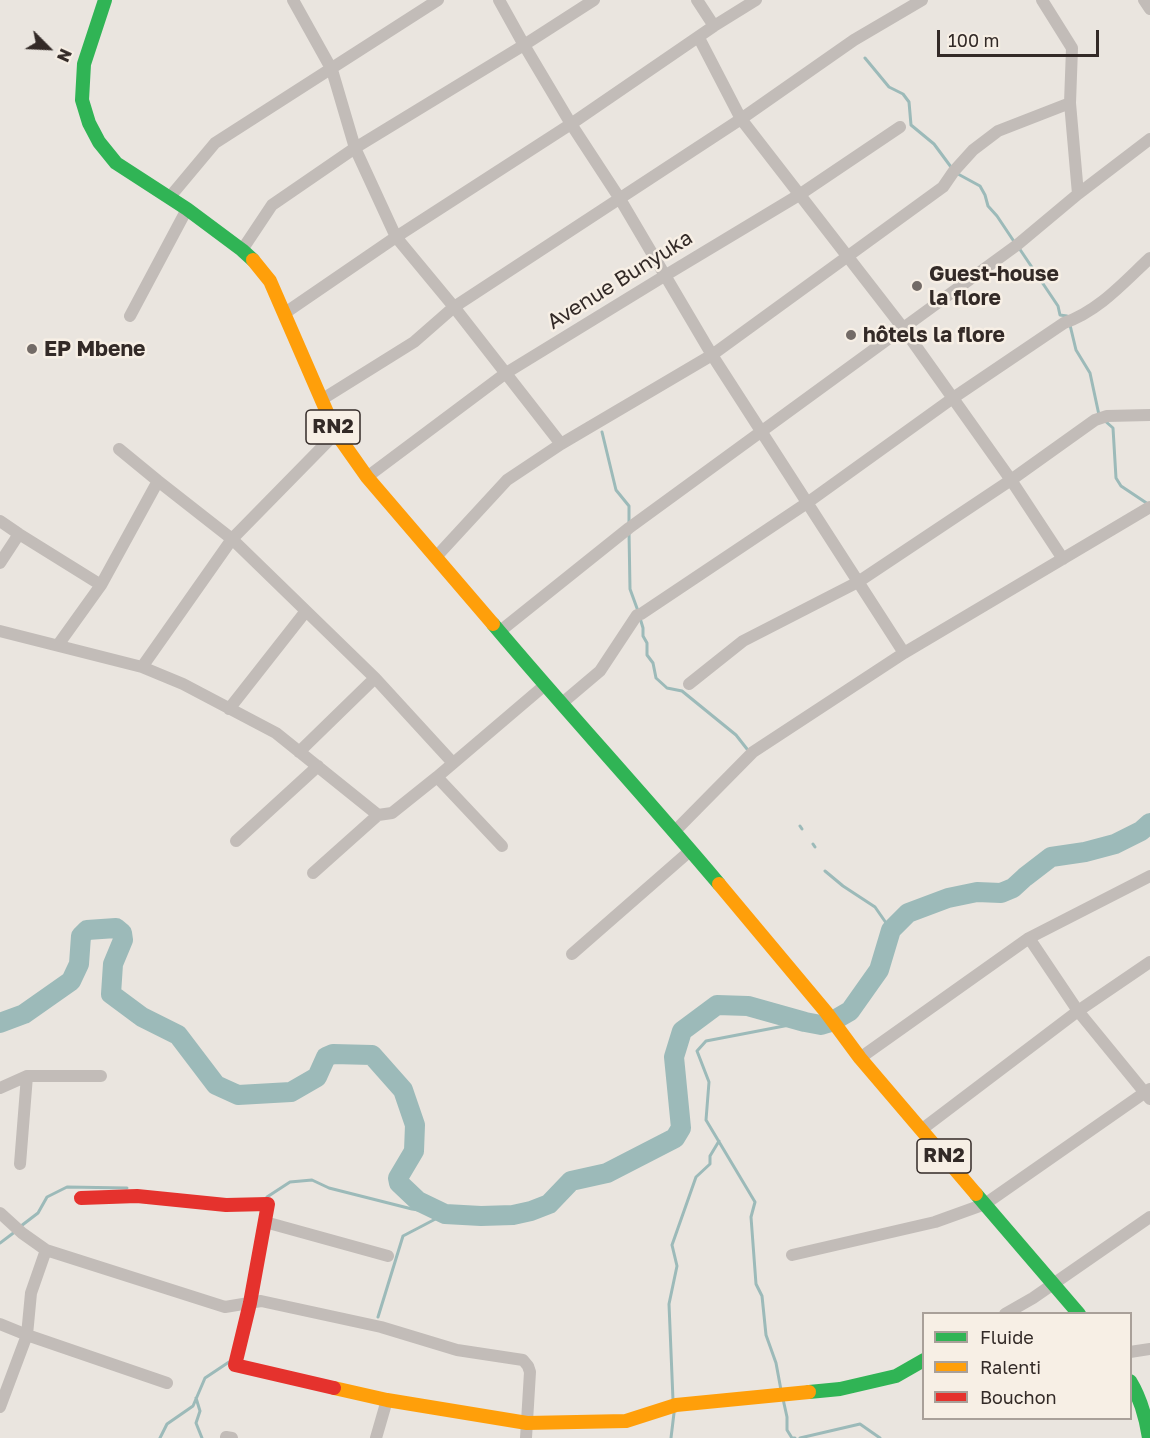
<!DOCTYPE html>
<html>
<head>
<meta charset="utf-8">
<style>
  body { margin:0 }
  #map { position:relative; width:1150px; height:1438px; overflow:hidden; background:#eae5df; font-family:"Golos Text",sans-serif }
  canvas { display:block }
  .legend { position:absolute; left:922px; top:1312px; width:210px; height:108px; box-sizing:border-box; background:#f7efe5; border:2px solid #a9a099; margin:0; padding:8px 10px; list-style:none; font-size:18px; color:#332a27 }
  .legend li { display:flex; align-items:center; gap:12px; height:30px }
  .legend b { width:30px; border:2px solid #a9a099 }
  .north { position:absolute; left:18px; top:18px; width:60px; height:60px; -webkit-text-stroke:4px #f7efe5; paint-order:stroke; rotate:114deg; font-size:16px; font-weight:700; line-height:24px; text-align:center; color:#332a27 }
  .north::after { content:''; display:block; margin:auto; width:21px; height:27px; background:#332a27; clip-path:polygon(50% 0,100% 100%,50% 72%,0 100%) }
  .scale { position:absolute; left:937px; top:30px; width:162px; height:27px; box-sizing:border-box; border:3px solid #332a27; border-top:0; padding-left:8px; font-size:18px; line-height:21px; white-space:nowrap; color:#332a27; -webkit-text-stroke:4px #f7efe5; paint-order:stroke }
</style>
</head>
<body>
<div id="map">
<canvas width="1150" height="1438"></canvas>
<ul class="legend">
<li><b style="height:8px;background:#30b455"></b>Fluide</li>
<li><b style="height:8px;background:#ff9f0a"></b>Ralenti</li>
<li><b style="height:8px;background:#e5322d"></b>Bouchon</li>
</ul>
<div class="north">N</div>
<div class="scale">100 m</div>
</div>
<script>
const context = document.querySelector('canvas').getContext('2d');
context.lineJoin = 'round';
function stroke(path, color, width, dash) { context.strokeStyle = color; context.lineWidth = width; context.lineCap = dash ? 'butt' : 'round'; context.setLineDash(dash || []); context.stroke(path); }
function write(font, color, halo, rows, align = 'center') {
  context.font = font + ' "Golos Text",sans-serif'; context.lineWidth = 5; context.setLineDash([]); context.textBaseline = 'middle'; context.strokeStyle = halo; context.fillStyle = color; for (const [text, x, y, turn = 0] of rows) {
    context.save(); context.translate(x, y); context.rotate((+turn || 0) * Math.PI / 180); context.textAlign = isNaN(turn) ? turn : align; if (halo) context.strokeText(text, 0, 0); context.fillText(text, 0, 0); context.restore();
  }
}
const stream = new Path2D(`
  M865,58l24,29 14,7 6,8 2,23 23,19 17,23
  M958,174l22,12 5,9 3,11 9,10 18,27
  M1019,248l39,58 2,9 7,1
  M1070,325l6,25 14,23 9,42
  M1104,420l9,8 3,50 5,8 27,18
  M602,432l14,58 13,16v17
  M629,532l1,57 8,22
  M640,618l3,10v8l4,7v12l6,8 3,15 11,10 15,3 54,44 11,14
  M800,826l2,3
  M813,844l2,3
  M825,871l18,15 32,21 16,23
  M267,1197l23,-15 22,-2 17,8 83,21 33,5
  M21,1226l17,-13 9,-16 20,-10 60,1
  M0,1243l16,-12
  M378,1317l25,-81 42,-22
  M781,1390l-5,-27 -10,-28 -4,-39 -6,-12 -5,-67 4,-15 -49,-82 3,-38 -12,-31 9,-10 99,-19
  M196,1398l4,13 -4,12 6,15
  M783,1399l4,18v13l5,8h3
  M673,1400l-4,-96 8,-38 -5,-21 24,-68 14,-13v-8l9,-15
  M160,1438l7,-14 26,-18 12,-28 24,-16
  M671,1438l3,-25
  M800,1438l60,-14 20,14`);
const river = new Path2D(`
  M0,1023l24,-9 47,-33 8,-17 2,-28 6,-6 29,-2 6,5 1,7 -10,24 -2,30 31,23 36,18 38,50 22,10 53,-3 26,-15 9,-20 7,-3 39,1 31,35 12,35 -1,26 -16,27 1,5 19,18 27,13 36,2 32,-1 18,-4 18,-7 22,-23 36,-8 68,-35 6,-10 -7,-71 8,-26 35,-26 31,1 57,16 16,3 10,-3 19,-11 29,-41 12,-40 17,-17 40,-15 29,-6 24,1 12,-5 12,-11 26,-20 34,-5 30,-8 26,-13 9,-8`);
const street = new Path2D(`
  M293,0l39,70 23,78 41,89 58,70 107,137
  M499,0l25,45 47,79 49,75 92,156 192,298
  M697,0l17,26
  M1042,0l30,48 -2,55 8,91
  M1144,0l6,9
  M699,38l42,81 162,209 108,152 52,79
  M169,198l46,-55 223,-143
  M242,250l30,-45 83,-57 169,-103 70,-45
  M285,313l111,-76 175,-113 143,-98 42,-26
  M130,316l57,-107
  M321,400l93,-58 40,-35 287,-188 113,-79 68,-40
  M119,449l39,32 74,58 143,139 78,85
  M367,477l139,-104 160,-98 133,-80 101,-68
  M0,521l19,13 82,51
  M436,557l71,-77 54,-36 151,-89 231,-168 11,-16 19,-21 25,-19 72,-28
  M0,563l19,-29
  M0,631l142,36 90,-128 104,-106
  M499,632l130,-104 388,-283 61,-51 72,-55
  M58,645l43,-60 57,-104
  M142,667l41,17 93,49 102,82 14,-2 45,-36 108,-92
  M689,684l54,-43 115,-59 153,-102 84,-60 12,-4 43,-1
  M561,704l39,-33 37,-56 4,-1 166,-111 146,-105 111,-75c35,-12 60,-41 86,-65
  M229,709l77,-98
  M299,752l76,-74
  M437,777l65,69
  M675,831l78,-79 151,-99 246,-146
  M236,841l82,-75
  M313,873l65,-58
  M1029,938l49,73 72,88
  M572,954l119,-104
  M860,1058l169,-120 121,-62
  M0,1088l27,-12h74
  M921,1130l157,-119 72,-49
  M20,1164l7,-88
  M0,1213l22,20 24,17 179,57 36,-6 120,26 76,23 66,10 5,6 2,6 -4,66
  M265,1222l123,34
  M792,1255l143,-33 50,-18 165,-115
  M1005,1314l28,-16 117,-81
  M0,1324l27,11 140,48
  M1130,1352l20,-3
  M0,1407l27,-72 4,-42 15,-43
  M226,1437l6,1
  M376,1438l11,-38`);
const fast = new Path2D(`
  M105,0l-21,64 -2,36 7,23 10,19 17,21 71,46 55,41 11,10
  M493,624c74,88 152,172 226,260
  M976,1194l103,120
  M1130,1381c11,18 16,37 19,57
  M809,1392l31,-3 56,-13 28,-16`);
const slow = new Path2D(`
  M253,260l17,21 66,152 31,44 126,147
  M719,884l107,128 34,46 116,136
  M334,1388l53,12 140,23 99,-2 50,-16 133,-13`);
const jam = new Path2D(`
  M81,1198l56,-2 89,9 42,-1 -18,99 -15,62 99,23`);
const markers = [
  [917,286,6,"#736b67"],
  [851,335,6,"#736b67"],
  [32,349,6,"#736b67"]
];
const shields = [
  [333,427,54],
  [944,1156,54]
];
const shieldNames = [
  ["RN2",333,427],
  ["RN2",944,1156]
];
const poiNames = [
  ["Guest-house",929,274],
  ["la flore",929,298],
  ["hôtels la flore",863,335],
  ["EP Mbene",44,349]
];
const streetNames = [
  ["Avenue Bunyuka",620,280,-32]
];
stroke(stream, '#9cbab9', 3);
stroke(river, '#9cbab9', 20);
stroke(street, '#c2bcb8', 12);
stroke(fast, '#30b455', 14);
stroke(slow, '#ff9f0a', 14);
stroke(jam, '#e5322d', 14);
for (const [x, y, r, color] of markers) { const dot = new Path2D(); dot.arc(x, y, r, 0, 2 * Math.PI); context.fillStyle = color; context.fill(dot); stroke(dot, '#f7efe5', 2); }
for (const [x, y, w] of shields) { const box = new Path2D(); box.roundRect(x - w / 2, y - 17, w, 34, 4.5); context.fillStyle = '#f7efe5'; context.fill(box); stroke(box, '#332a27', 1.5); }
write('bold 20px', '#332a27', null, shieldNames);
write('bold 21px', '#332a27', '#f7efe5', poiNames, 'left');
write('21px', '#332a27', '#f7efe5', streetNames);
</script>
</body>
</html>
